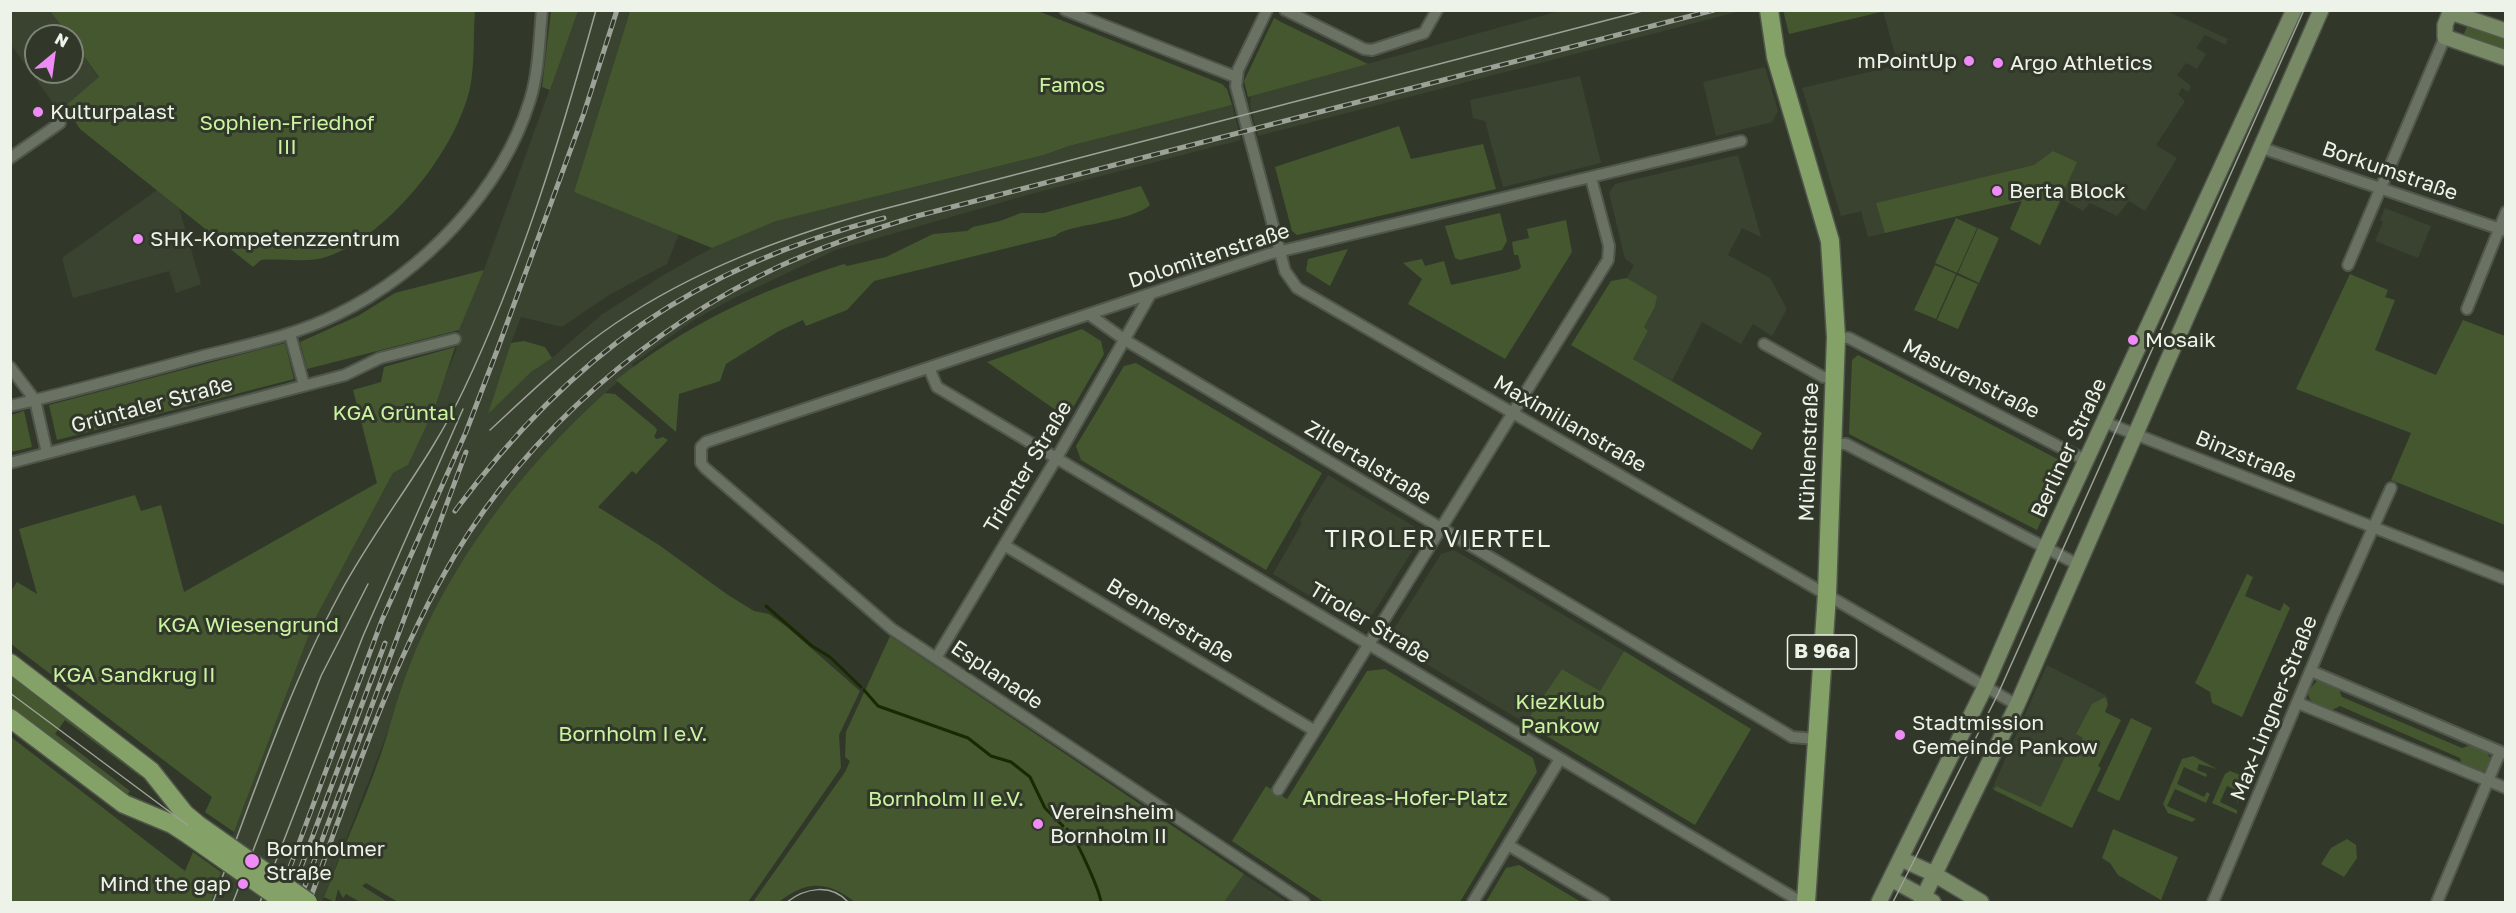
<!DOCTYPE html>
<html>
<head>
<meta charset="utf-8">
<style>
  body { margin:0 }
  #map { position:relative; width:2516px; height:913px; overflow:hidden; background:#31382a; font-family:"Golos Text",sans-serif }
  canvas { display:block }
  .frame { position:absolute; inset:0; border:12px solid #eef3ea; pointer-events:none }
  .north { position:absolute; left:24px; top:24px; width:60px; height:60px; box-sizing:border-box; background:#31382a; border:2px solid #7d8377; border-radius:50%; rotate:29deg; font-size:16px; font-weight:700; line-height:24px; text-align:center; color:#eef3ea }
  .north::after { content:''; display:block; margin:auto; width:21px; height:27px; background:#ef8bf7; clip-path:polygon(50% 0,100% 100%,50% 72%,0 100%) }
</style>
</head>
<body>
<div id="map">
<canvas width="2516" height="913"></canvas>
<div class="frame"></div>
<div class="north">N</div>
</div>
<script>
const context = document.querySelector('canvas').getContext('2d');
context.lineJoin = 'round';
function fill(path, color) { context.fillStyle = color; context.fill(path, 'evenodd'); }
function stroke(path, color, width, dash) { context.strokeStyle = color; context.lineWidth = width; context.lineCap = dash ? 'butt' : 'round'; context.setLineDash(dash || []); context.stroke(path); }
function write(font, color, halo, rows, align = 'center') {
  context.font = font + ' "Golos Text",sans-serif'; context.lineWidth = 6; context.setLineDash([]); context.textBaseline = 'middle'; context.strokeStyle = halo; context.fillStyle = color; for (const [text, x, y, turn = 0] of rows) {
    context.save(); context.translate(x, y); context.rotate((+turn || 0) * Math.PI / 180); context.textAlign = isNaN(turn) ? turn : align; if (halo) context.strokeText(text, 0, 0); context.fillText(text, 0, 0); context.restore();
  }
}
const built = new Path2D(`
  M10,11h40l19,25h-33v36h36v-32l27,38 -34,28 -9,1 -45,-62z
  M578,11h52l-56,181 105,42 -12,30 -58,31 -47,32 -41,-10 -10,26 12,9 -9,26 38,-20 49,-43 64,-41 47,-26 63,-27 269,-66 25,-9 163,-41 9,35 -210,54 -195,56 -104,49 -38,21 -62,44 2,4 -29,25 17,12 -234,326 -66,171h-111l23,-70 81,-213 78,-146 15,-8 48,-114 4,-29 24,-52z
  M1559,11h182l-483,125 -8,-31 1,-9z
  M1883,11h284l61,28 -2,6 -21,-10 -9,13 10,6 -9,15 -11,-6 -9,12 14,11 -3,6 -6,-4 -4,6 7,7 -29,44 21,13 -32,53 -16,-10 -12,15 -27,-13 -7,8 -21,-12 -22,46 -30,-16 12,-28 -154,36 -7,-26 -20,5 -39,-128 96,-23z
  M1765,67l13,44 -6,11 -56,14 -13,-54z
  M1580,76l21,87 -98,24 -18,-66 -12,-3 -3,-18z
  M1738,155l23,82 -19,-9 -14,27 42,23 17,31 -15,27 -19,-12 -12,20 -39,-22 -30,59 -39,-22 15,-28 -4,-4 11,-20 1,-11 -29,-18 7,-13 -9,-6 -16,-66 6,-9z
  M157,190l22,18 22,76 -25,9 -7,-22 -96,27 -11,-40z
  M2385,208l46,18 -13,32 -43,-17 8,-19 -3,-2z
  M1328,475l87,52 4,13 -50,80 -14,3 -82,-49 29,-51 -2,-3z
  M1454,550l170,101 -24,40 -38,-22 -37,54 -129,-77 -4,-14 49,-78z
  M2047,665l58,30 3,4 -51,121 -65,-31z
  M1244,874l43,28h-63z`);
const green = new Path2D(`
  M1783,10h102v1l-96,23z
  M50,11h425c-2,25 0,53 -5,77 -14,62 -80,146 -141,168 -22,8 -45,2 -68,4l-8,7 -173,-138 -15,-23 34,-29 -27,-37v-4h-3z
  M551,11h27l-28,79 -8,-3z
  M630,11h408l184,73 5,5 5,16 -163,41 -25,9 -268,66 -64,27 -138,-56z
  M1274,18l9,5 85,41 -120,33 -4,-16z
  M2469,22l36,13v17l-43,-14z
  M1399,126l12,33 72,-15 13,45 -199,46 -5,-4 -17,-64z
  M2053,151l24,11 -37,83 -30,-16 12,-28 -137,32 -9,-30 158,-38z
  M1141,186l9,19c-21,18 -87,20 -94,31l-182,45 -27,29 -41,16 -3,-6 -24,11 -53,33 -6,17 -41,13 -3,38 -60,-52c74,-57 139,-88 228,-116l3,2 39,-9 47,-23 34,-3 6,-4 27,-6 21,-8h23z
  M1500,213l7,28 -5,9 -42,10 -5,-2 -10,-32z
  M1956,218l21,10 -20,45 -22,-10z
  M1566,220l6,32 -67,107 -97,-55 14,-25 -19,-16 19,-4 3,7 19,-5 7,24 67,-15 3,-3 -3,-12h-4l-2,-13 17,-4 -2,-9z
  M1978,228l21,10 -20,45 -21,-10z
  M1348,249l-18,37 -24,-15 2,-12z
  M1935,265l21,9 -20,45 -22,-9z
  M484,270l-25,60 -152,39 -7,-27 58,-26 37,-23z
  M2350,274l38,16 -3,7 10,3 -20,50 61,25 27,-55 42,16v189l-114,-45 20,-47 -115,-44z
  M1957,275l21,9 -20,45 -21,-9z
  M1627,278l30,18 -2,11 -11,20 4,4 -15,28 129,74 -10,17 -181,-105 40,-64z
  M1082,329l19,12 3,13 -37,64 -80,-56z
  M524,341l21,6 7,11 -21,14 -43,42 23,-71z
  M285,343l9,36 -237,61 -8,-35z
  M455,347l-20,60 -27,58 -15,8 -78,146 -81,213 -29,-20 7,-15 -201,-153v-53l6,-9 20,12 -18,-65 116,-34 6,16 20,-6 23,87 193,-109 -24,-93 28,-8 3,-15z
  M1858,355l209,109 -30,66 -188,-96 3,-74z
  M1136,363l186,110 -56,97 -185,-110 -5,-14 48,-80z
  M605,393l10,1 40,33 2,3 -3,7 3,2 6,-2 5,3 -32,34 -4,-3 -34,36 61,38 69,50 26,16 15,3 18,13 73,64 -21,44 2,33 -93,134h-350l-32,-19 -4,3 26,16h-28l-14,-8 -3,4 -5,-9 -3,13 -11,-5c21,-54 47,-109 64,-165 9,-32 19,-63 33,-94 43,-94 107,-175 184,-245z
  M24,411l8,36 -21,5v-37z
  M2247,574l6,3 -8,19 35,15 4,-8 6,5 -48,109 -30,-14 -2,-11 -15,-9z
  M890,636l354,238 -20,28h-369c-28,-21 -48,-22 -76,0h-26l92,-130 5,-11 -5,-4 1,-25z
  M1624,651l127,78 -56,96 -170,-102 37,-54 38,22z
  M10,669l135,103 -4,5 -76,-57 -10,14 75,57 -6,8 -113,-87z
  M1385,669l148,89 4,14 -77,130h-136l-92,-61 34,-55 21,13 80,-128z
  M2317,681l21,6 4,10 120,51 9,-3 15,5 4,8 -1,9 -8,6 -19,-7 -2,-8 -120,-52 -10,5c-10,-5 -22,-7 -22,-20z
  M2105,697l3,7 -3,8 16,8 -23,46 3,2 -29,60 -78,-38 2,-4 45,21 30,-63 7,4 5,-10 -7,-4 16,-30z
  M2131,718l21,10 -33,73 -22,-10z
  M11,737l174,134 8,-19 28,20 -10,30h-200z
  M2193,756l24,13 -18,-5 -2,6 10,4 -1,3 -22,-10 -7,17 27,13 3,-5 3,2 -4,9 -31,-14 -8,17 29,13 -4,3 -24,-9 -5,-9 19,-45z
  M2230,771l18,7 -11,26 1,-13 -11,-5 -7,16 17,8v4l-25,-11 13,-29z
  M2113,829l65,28 -17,43 -43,-25 -8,-12 -8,-5z
  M2347,839l9,6 1,13 -13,19 -23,-13 10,-16z
  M1519,865l62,37h-95l20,-34z`);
const stream = new Path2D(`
  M766,606l46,40 18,11 31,30
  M864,690l14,16 90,32 23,18 20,6 19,15 15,31 18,18
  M1067,829c9,8 32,60 34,73`);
const street = new Path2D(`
  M1065,10l171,67
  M1267,10l-29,60 -2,16 49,185 12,17 720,417
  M1285,10l79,39 8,1 52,-17 13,-23
  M2262,148l244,83
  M10,158l50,-35
  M2348,265l97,-228
  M2467,309l39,-97
  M1090,315l35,25 654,389 13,8 25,2
  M290,334l14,51
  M1836,337l13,1 238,123
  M1764,344l59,33h12
  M10,367l25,33 12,53
  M929,368l8,19 864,515
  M10,406c64,-15 126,-32 189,-49 47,-12 95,-21 139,-43 84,-41 164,-123 192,-214 9,-29 9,-60 12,-90
  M2104,422l402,157
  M1833,444h13l231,120
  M10,463l335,-88 35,-17 75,-19
  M1004,545l311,186
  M936,658l120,-199 94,-164
  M2311,671l195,83
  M2298,703l208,85
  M1278,790l330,-530 1,-14 -18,-68
  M1508,845l96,57
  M1304,902l-412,-273 -187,-161 -4,-5v-16l5,-5 563,-188 472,-113
  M1473,902l87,-143
  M2213,902l120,-285 58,-129
  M2437,902l63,-150`);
const secondary = new Path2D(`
  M2451,10l-6,15v12l61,21
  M2450,12l56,19
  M1901,859l33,15 47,28
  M1891,879l42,23
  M1879,902l106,-215 61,-140 248,-537
  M1921,902l96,-197 304,-695`);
const primary = new Path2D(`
  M1769,10l7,47 54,184 6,96 -9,257 -21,308
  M10,663l141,108 34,43 12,10
  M10,718l114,86 48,20 17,11`);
const tram = new Path2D(`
  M490,430c41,-38 80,-76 126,-107 79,-53 165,-85 256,-111l774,-202
  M10,693l172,128 116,81
  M213,902c39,-103 74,-210 126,-307 38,-71 90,-132 125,-206 57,-120 96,-250 132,-379
  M233,902l88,-226 47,-92
  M260,902l103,-266 100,-227
  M787,902c18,-14 44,-19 61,0
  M1893,902l105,-208 306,-684`);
const rail = new Path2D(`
  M455,511c116,-156 239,-244 429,-293
  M277,902l105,-282 84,-188 32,-84 86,-235 33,-103
  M288,902l97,-259
  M299,902l167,-450
  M309,902c43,-118 82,-239 146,-347 74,-124 195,-228 325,-289 44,-20 91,-36 137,-50l797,-206`);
const primaryBridge = new Path2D(`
  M197,824l111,78
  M189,835l96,67`);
const markers = [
  [1969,61,6,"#ef8bf7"],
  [1998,63,6,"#ef8bf7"],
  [38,112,6,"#ef8bf7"],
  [1997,191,6,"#ef8bf7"],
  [138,239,6,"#ef8bf7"],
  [2133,340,6,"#ef8bf7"],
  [1900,735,6,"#ef8bf7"],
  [1038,824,6,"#ef8bf7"],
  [252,861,8,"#ef8bf7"],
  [243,884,6,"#ef8bf7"]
];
const shields = [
  [1822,652,69]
];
const shieldNames = [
  ["B 96a",1822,652]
];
const poiNames = [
  ["mPointUp",1957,61,"right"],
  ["Argo Athletics",2010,63],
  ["Kulturpalast",50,112],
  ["Berta Block",2009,191],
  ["SHK-Kompetenzzentrum",150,239],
  ["Mosaik",2145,340],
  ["Stadtmission",1912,723],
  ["Gemeinde Pankow",1912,747],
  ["Vereinsheim",1050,812],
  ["Bornholm II",1050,836],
  ["Bornholmer",266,849],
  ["Straße",266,873],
  ["Mind the gap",231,884,"right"]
];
const parkNames = [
  ["Famos",1072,85],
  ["Sophien-Friedhof",287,123],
  ["III",287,147],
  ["KGA Grüntal",394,413],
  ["KGA Wiesengrund",248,625],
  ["KGA Sandkrug II",134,675],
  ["KiezKlub",1560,702],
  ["Pankow",1560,726],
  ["Bornholm I e.V.",633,734],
  ["Andreas-Hofer-Platz",1405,798],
  ["Bornholm II e.V.",946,799]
];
const streetNames = [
  ["Borkumstraße",2390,171,19],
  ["Dolomitenstraße",1209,256,-18],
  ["Masurenstraße",1971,379,27],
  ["Grüntaler Straße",152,405,-15],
  ["Maximilianstraße",1570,424,30],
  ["Berliner Straße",2069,448,-65],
  ["Mühlenstraße",1809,452,-88],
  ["Binzstraße",2246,457,22],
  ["Zillertalstraße",1368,463,31],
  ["Trienter Straße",1028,467,-59],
  ["Brennerstraße",1170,621,31],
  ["Tiroler Straße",1370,623,31],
  ["Esplanade",997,675,34],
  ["Max-Lingner-Straße",2274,708,-68]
];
const quarterNames = [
  ["TIROLER VIERTEL",1438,539]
];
fill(built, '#39432f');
fill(green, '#44572f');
stroke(stream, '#192a01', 3);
stroke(street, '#50564b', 14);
stroke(secondary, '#50564b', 18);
stroke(primary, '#50564b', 21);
stroke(street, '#6a7263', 10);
stroke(secondary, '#778965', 15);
stroke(primary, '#84a167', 18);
stroke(tram, '#9ca297', 1.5);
stroke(rail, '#9ca297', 5);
stroke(rail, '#31382a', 3, [9]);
stroke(primaryBridge, '#50564b', 21, []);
stroke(primaryBridge, '#84a167', 18);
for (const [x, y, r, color] of markers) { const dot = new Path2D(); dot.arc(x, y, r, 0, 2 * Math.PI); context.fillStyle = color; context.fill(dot); stroke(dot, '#31382a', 2); }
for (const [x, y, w] of shields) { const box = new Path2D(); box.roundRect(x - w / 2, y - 17, w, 34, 4.5); context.fillStyle = '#31382a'; context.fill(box); stroke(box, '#eef3ea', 1.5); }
write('bold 20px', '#eef3ea', null, shieldNames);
write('21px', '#eef3ea', '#31382a', poiNames, 'left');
write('21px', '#caf4a0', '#31382a', parkNames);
write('21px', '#eef3ea', '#31382a', streetNames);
context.letterSpacing = '1.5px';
write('24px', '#eef3ea', '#31382a', quarterNames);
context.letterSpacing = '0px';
</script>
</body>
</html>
